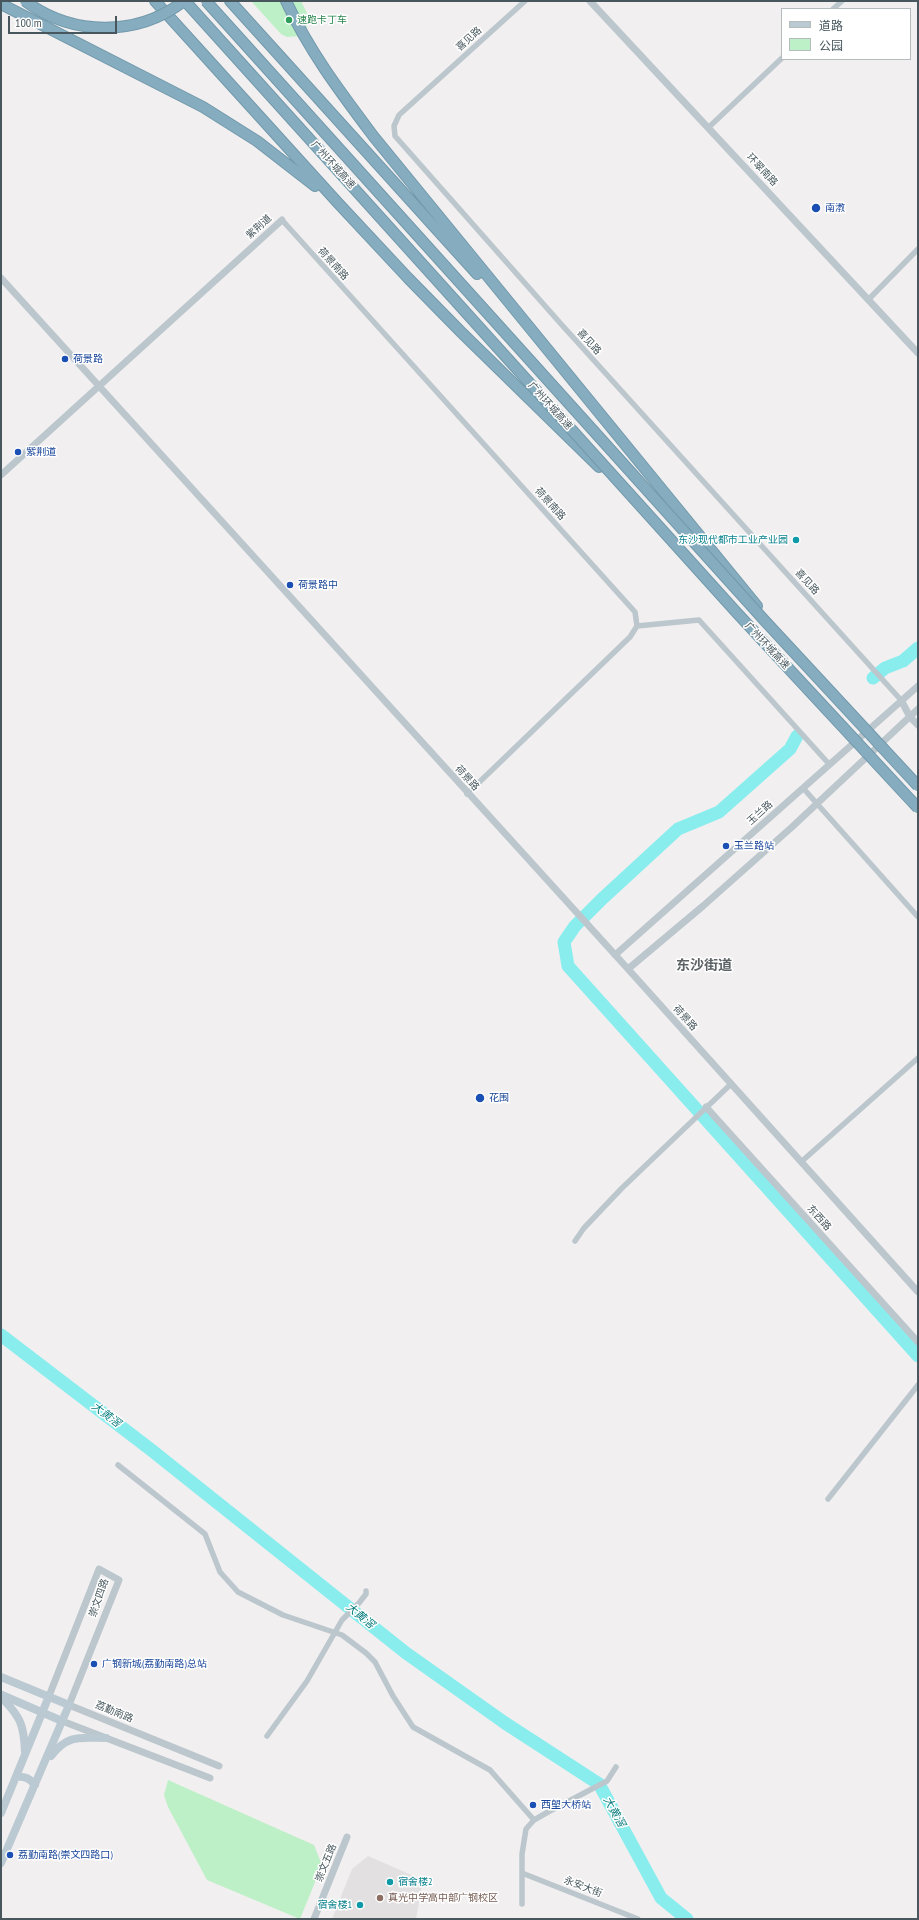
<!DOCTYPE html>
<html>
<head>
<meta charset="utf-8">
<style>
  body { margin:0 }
  #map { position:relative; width:919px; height:1920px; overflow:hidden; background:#f2eff0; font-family:"PT Sans Narrow","Noto Sans SC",sans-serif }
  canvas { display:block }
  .frame { position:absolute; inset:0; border:2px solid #47575d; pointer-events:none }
  .legend { position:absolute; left:781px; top:8px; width:130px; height:52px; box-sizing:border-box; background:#fff; border:1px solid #b5bcbe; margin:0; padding:5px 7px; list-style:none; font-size:12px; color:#47575d }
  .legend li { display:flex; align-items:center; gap:8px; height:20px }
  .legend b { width:20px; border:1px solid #b5bcbe }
  .scale { position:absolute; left:8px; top:16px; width:109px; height:18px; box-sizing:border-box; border:2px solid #47575d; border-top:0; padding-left:5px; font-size:12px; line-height:14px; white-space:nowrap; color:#47575d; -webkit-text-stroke:3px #fff; paint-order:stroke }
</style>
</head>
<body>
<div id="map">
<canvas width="919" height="1920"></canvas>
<div class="frame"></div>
<ul class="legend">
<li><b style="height:5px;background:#bbcad2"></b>道路</li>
<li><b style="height:11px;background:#bdf0c7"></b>公园</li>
</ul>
<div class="scale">100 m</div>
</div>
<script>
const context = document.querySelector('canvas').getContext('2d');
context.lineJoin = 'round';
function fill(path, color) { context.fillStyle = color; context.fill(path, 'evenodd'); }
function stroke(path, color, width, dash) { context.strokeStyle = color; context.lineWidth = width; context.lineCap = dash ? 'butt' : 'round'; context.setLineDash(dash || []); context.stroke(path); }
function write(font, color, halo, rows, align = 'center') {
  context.font = font + ' "PT Sans Narrow","Noto Sans SC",sans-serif'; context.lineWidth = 3; context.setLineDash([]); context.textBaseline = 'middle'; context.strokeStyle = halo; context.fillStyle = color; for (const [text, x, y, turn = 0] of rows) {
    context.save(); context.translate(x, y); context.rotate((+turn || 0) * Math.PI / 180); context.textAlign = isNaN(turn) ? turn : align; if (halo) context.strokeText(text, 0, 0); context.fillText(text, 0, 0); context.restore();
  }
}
const education = new Path2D(`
  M368,1856l55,24 -7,39h-84l20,-50z`);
const green = new Path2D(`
  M251,1h50c8,17 13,20 -1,35l-13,1 -6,-3z
  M168,1780l146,65 8,20 -22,54 -93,-39 -39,-73 -4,-12z`);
const river = new Path2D(`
  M873,678l12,-10 18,-7 15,-13
  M797,736l-7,13 -71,63 -41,17 -76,70 -27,27 -11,16 4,24 350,390
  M1,1335l149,114 256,204 99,70 94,61 62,114 26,21`);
const minor = new Path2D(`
  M525,1l-126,114 -5,11 1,10 166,188 340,376
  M833,9l9,-8
  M709,127l73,-69
  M282,220l353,392 2,14 -7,11 -163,157
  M869,299l49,-50
  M637,626l62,-6 130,144
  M803,788l115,129
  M801,1162l117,-104
  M575,1241l9,-13 38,-40 109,-104
  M118,1465l87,69 15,38 18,20 45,23 59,20 24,18 9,9 18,34 20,31 77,43 44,50
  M828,1499l90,-114
  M267,1736l40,-55 35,-61 17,-17 7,-9v-3
  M522,1873l116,46
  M522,1904v-50l4,-25 8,-9 14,-8 59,-31 9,-14`);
const tertiary = new Path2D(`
  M590,1l328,352
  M1,278l627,691 290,323
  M1,475l281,-255
  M901,700l9,17 8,8
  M615,955l303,-269
  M628,969l75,-63 89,-79 126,-118
  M706,1107l212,235
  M49,1696l50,-127 20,11 -50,125 150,61
  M62,1721l148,57
  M314,1919l33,-82`);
const secondary = new Path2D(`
  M1,1677l68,28 -68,158
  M2,1695l60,26
  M1,1697c19,19 23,27 24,55
  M51,1756c17,-22 29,-18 55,-18
  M16,1777c9,-1 13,1 19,8
  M1,1813l48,-117`);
const motorway = new Path2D(`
  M155,1l183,202 70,75 53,54 138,135
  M230,1l247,273
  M286,1c23,50 55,92 88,136l383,469
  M1,4l202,103 54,34 58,45`);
const motorwayBridge = new Path2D(`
  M25,1c47,35 112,36 159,0
  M185,1l552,612 181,195
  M206,1l559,620 153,165`);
const markers = [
  [289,20,4,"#2e9e5b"],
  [816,208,5,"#1a4fb4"],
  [65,359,4,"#1a4fb4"],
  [18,452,4,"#1a4fb4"],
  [796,540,4,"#0f9aa8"],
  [290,585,4,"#1a4fb4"],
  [726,846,4,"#1a4fb4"],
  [480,1098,5,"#1a4fb4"],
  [94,1664,4,"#1a4fb4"],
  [533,1805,4,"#1a4fb4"],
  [10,1855,4,"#1a4fb4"],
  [390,1882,4,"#0f9aa8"],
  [380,1898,4,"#8d6e63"],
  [360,1905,4,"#0f9aa8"]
];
const leisureNames = [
  ["速跑卡丁车",297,20]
];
const streetNames = [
  ["喜见路",469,39,-42],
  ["广州环城高速",333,165,48],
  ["环翠南路",762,170,47],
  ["紫荆道",259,227,-42],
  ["荷景南路",333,264,48],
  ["喜见路",589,342,48],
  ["广州环城高速",550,406,48],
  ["荷景南路",550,504,48],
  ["喜见路",807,582,48],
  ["广州环城高速",767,646,47],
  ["荷景路",467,778,48],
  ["玉兰路",760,813,-42],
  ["荷景路",685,1018,48],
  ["东西路",819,1218,48],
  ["崇文四路",99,1598,-71],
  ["荔勤南路",114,1712,22],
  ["崇文五路",326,1863,-68],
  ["永安大街",583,1887,21]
];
const transitNames = [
  ["南漖",825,208],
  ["荷景路",73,359],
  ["紫荆道",26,452],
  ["荷景路中",298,585],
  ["玉兰路站",734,846],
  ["花围",489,1098],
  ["广钢新城(荔勤南路)总站",102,1664],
  ["西塱大桥站",541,1805],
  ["荔勤南路(崇文四路口)",18,1855]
];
const cultureNames = [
  ["东沙现代都市工业产业园",788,540],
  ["宿舍楼2",398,1882,"left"],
  ["宿舍楼1",352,1905]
];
const educationNames = [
  ["真光中学高中部广钢校区",388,1898]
];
const waterNames = [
  ["大黄滘",106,1415,37],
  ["大黄滘",360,1616,39],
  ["大黄滘",614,1812,61]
];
const districtNames = [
  ["东沙街道",704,966]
];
fill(education, '#e3e0e2');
fill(green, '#bdf0c7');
stroke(river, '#89edee', 13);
stroke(motorway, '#7199ab', 12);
stroke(minor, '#bbc7cd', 5.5);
stroke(tertiary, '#bbc7cd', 7);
stroke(secondary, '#bbcad2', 8);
stroke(motorway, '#86adbf', 10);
stroke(motorwayBridge, '#7199ab', 12, []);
stroke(motorwayBridge, '#86adbf', 10);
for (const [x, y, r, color] of markers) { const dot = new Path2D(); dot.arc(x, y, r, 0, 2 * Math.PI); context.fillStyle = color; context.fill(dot); stroke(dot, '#fff', 1.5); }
write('10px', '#27864d', '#fff', leisureNames, 'left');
write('10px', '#47575d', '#fff', streetNames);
write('10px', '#164399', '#fff', transitNames, 'left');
write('10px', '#0d838f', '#fff', cultureNames, 'right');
write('10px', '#785e54', '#fff', educationNames, 'left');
write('italic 11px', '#0b7e7f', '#fff', waterNames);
write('bold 14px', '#5c6265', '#fff', districtNames);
</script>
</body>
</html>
